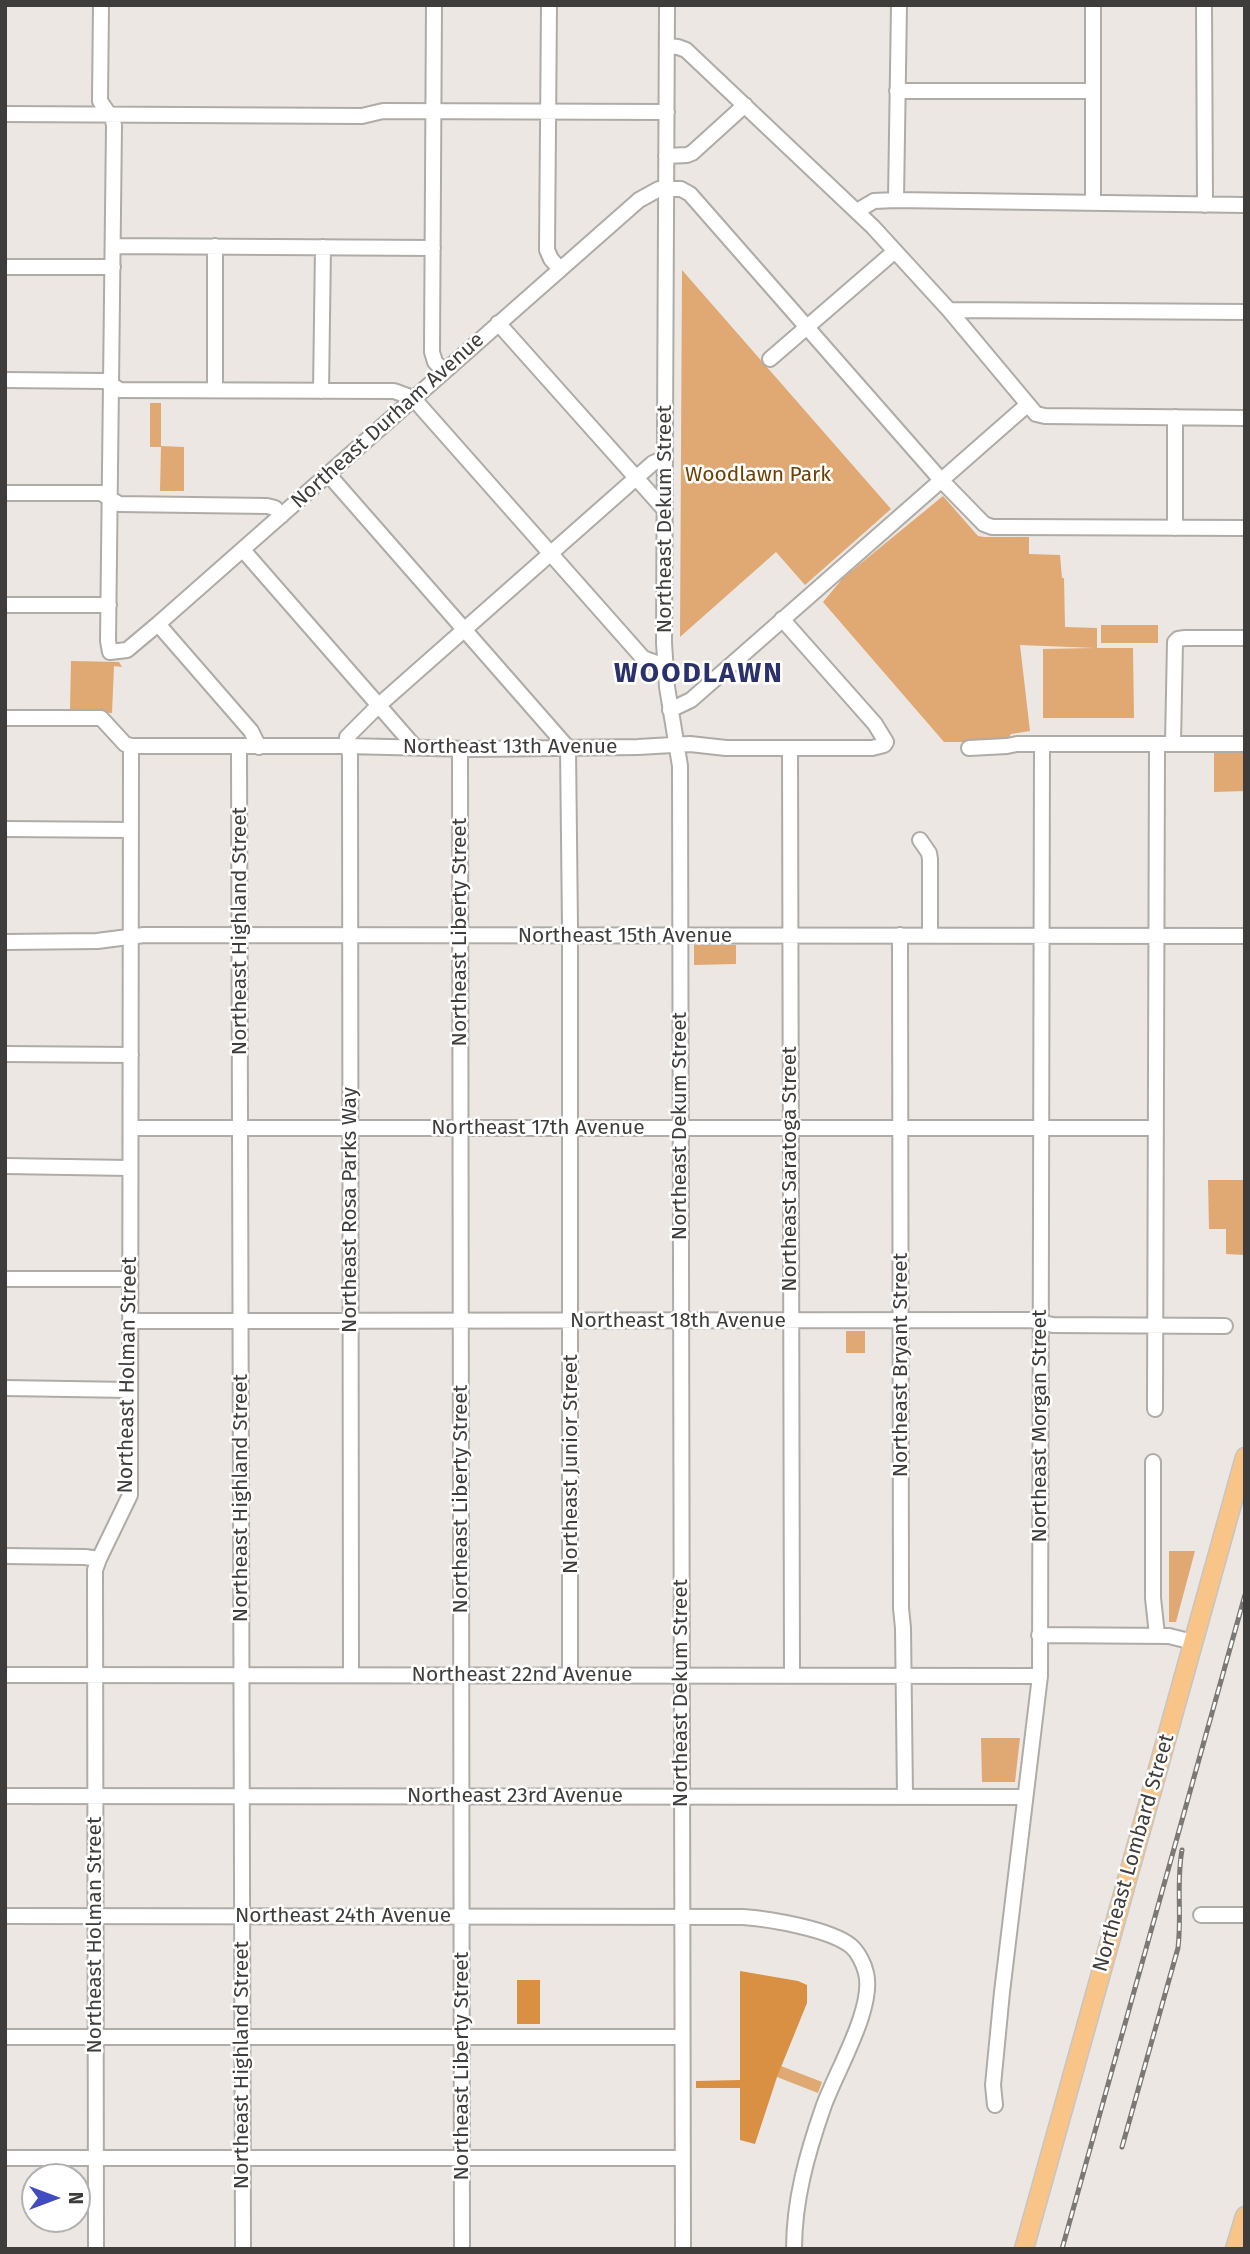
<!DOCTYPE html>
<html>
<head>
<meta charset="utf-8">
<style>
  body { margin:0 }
  #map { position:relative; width:1250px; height:2254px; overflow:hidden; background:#ece7e2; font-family:"Fira Sans",sans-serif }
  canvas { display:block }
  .frame { position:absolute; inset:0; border:7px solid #3f3d3b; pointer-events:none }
  .north { position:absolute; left:21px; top:2163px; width:70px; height:70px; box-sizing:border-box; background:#fff; border:2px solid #b2b1b1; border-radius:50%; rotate:90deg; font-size:19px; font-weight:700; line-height:28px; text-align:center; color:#3f3d3b }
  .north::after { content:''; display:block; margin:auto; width:24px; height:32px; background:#434bc0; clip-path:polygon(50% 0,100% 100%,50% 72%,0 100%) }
</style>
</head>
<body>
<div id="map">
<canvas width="1250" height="2254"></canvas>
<div class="frame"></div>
<div class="north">N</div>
</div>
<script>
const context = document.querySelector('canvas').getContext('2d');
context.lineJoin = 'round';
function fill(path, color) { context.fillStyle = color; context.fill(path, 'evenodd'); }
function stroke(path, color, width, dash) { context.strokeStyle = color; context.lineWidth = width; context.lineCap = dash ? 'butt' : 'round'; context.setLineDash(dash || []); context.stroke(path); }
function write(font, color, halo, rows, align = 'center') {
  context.font = font + ' "Fira Sans",sans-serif'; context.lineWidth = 5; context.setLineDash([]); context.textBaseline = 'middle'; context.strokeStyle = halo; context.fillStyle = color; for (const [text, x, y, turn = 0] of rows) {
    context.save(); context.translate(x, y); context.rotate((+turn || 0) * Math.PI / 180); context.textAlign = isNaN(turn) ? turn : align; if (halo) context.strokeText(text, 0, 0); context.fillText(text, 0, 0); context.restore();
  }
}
const green = new Path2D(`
  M682,270l209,239 -86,76 -29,-33 -96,85z
  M150,403h11v43l23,1v44h-24l1,-44h-11z
  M943,496l35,40 6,1h45v17l31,1 2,23h2l1,49 32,1v20h36l1,70h-91v-69l52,-1 -75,-3 10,86 -19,3 -4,6 -6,2h-57l-121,-140 20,-24z
  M1101,625h57v18h-57z
  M71,661l48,1 3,5 -8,-1 -2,47 -42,-3z
  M1214,753h31v38l-31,1z
  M694,945h42v19l-42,1z
  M1208,1180h37v75l-19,-1v-25h-17z
  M846,1331h19v22h-19z
  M1169,1551h26l-19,71h-7z
  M981,1738h39l-5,44h-33z
  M781,2066l41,16 -4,11 -41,-16z`);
const forest = new Path2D(`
  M740,1971l58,10 9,4v18l-30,74 -22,67 -15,-4v-52h-44v-7l44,-1z
  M517,1980h23v44h-23z`);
const minor = new Path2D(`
  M101,5l-1,96 13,19 1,6 -6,515 2,11 17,-2 31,-26 481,-424 20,-11h22l9,5 251,286 43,44 8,3h17l236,1
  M434,5l-2,347 3,10 9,9
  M549,5l-2,245 4,9 9,10
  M667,5l-3,638 3,44 13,79 3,1483
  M1204,5l1,200
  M667,46l11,1 8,3 187,177 76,83 87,104 9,2 200,2
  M897,91h196
  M5,114l357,2 21,-5 284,1
  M666,156l21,-1 5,-2 53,-48
  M896,200l3,-195
  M1093,203v-198
  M857,211l17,-10 22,-1 349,5
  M113,246l320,2
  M5,267h108
  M949,310l296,2
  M498,323l166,186
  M770,359l125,-108
  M5,380l100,1 15,9 274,1 19,7 230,260 22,8
  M215,390v-144
  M321,391l2,-144
  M1175,417v111
  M328,474l240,274 2,179v748
  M5,493h96l18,11 148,2 8,2 6,8
  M243,550l172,197
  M5,605h104
  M158,624l93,107 8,16
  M670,710l21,-10 336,-295
  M5,718h96l24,26 6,2 -1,749 -31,64 -4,11 1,679
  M1173,744l2,-102 3,-3 7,-1h60
  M131,746h216l125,3 166,-2 52,-3 36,4h146l12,-3 2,-3 -11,-18 -93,-105
  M239,747l4,1502
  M790,748l2,927
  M969,748l38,-2 10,-2h228
  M460,749l2,1500
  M5,829l126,1
  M920,840l9,13 1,6v76
  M900,935l1,673 2,20 2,168
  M5,942l92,-1 47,-6 1101,1
  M5,1054l126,1
  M131,1128h1024
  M5,1166l125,2
  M5,1279h125
  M130,1321l900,-1 23,5 172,1
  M5,1388l125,2
  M1155,1409l2,-665
  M1153,1462v136l4,37
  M5,1556l80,1 14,2
  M1039,1635l130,1 24,6
  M5,1675l1035,1
  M351,1675l-1,-919 -3,-19 32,-32 274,-242 12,-5
  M5,1796l1020,1
  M1201,1915h44
  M5,1916l738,1c27,2 87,12 108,29 7,6 13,18 15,27 9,35 -31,100 -43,135 -16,46 -29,92 -29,141
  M5,2037h677
  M995,2105l-2,-20 9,-93 38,-316 2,-932
  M5,2158h677`);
const major = new Path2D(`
  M1024,2249l221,-792
  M1235,2249l10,-33`);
const rail = new Path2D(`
  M1122,2147l56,-199c4,-33 -2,-65 4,-98
  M1062,2249l183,-654`);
const streetNames = [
  ["Northeast Durham Avenue",388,421,-42],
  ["Northeast Dekum Street",665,519,-90],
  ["Northeast 13th Avenue",510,747],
  ["Northeast Highland Street",240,931,-90],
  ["Northeast Liberty Street",460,932,-90],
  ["Northeast 15th Avenue",625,936],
  ["Northeast Dekum Street",680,1126,-90],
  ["Northeast 17th Avenue",538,1128],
  ["Northeast Saratoga Street",790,1169,-90],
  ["Northeast Rosa Parks Way",350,1210,-90],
  ["Northeast 18th Avenue",678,1321],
  ["Northeast Bryant Street",901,1365,-90],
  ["Northeast Holman Street",128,1375,-89],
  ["Northeast Morgan Street",1040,1426,-90],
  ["Northeast Junior Street",571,1464,-90],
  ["Northeast Highland Street",241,1498,-90],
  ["Northeast Liberty Street",461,1499,-90],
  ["Northeast 22nd Avenue",522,1675],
  ["Northeast Dekum Street",681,1693,-90],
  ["Northeast 23rd Avenue",515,1796],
  ["Northeast Lombard Street",1134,1853,-74],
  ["Northeast 24th Avenue",343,1916],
  ["Northeast Holman Street",95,1935,-90],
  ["Northeast Highland Street",242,2065,-90],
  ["Northeast Liberty Street",462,2066,-90]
];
const parkNames = [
  ["Woodlawn Park",758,475]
];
const districtNames = [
  ["WOODLAWN",699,674]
];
fill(green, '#e0a872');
fill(forest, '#d99043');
stroke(minor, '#afaba7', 18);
stroke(major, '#c5c5c4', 21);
stroke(minor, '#fff', 14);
stroke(major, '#f8c488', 18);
stroke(rail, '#7b7875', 5);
stroke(rail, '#fff', 2.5, [8]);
write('21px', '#3f3d3b', '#fff', streetNames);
write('21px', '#704001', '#fff', parkNames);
context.letterSpacing = '2px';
write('bold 28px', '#2a316b', '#fff', districtNames);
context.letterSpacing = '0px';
</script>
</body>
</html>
